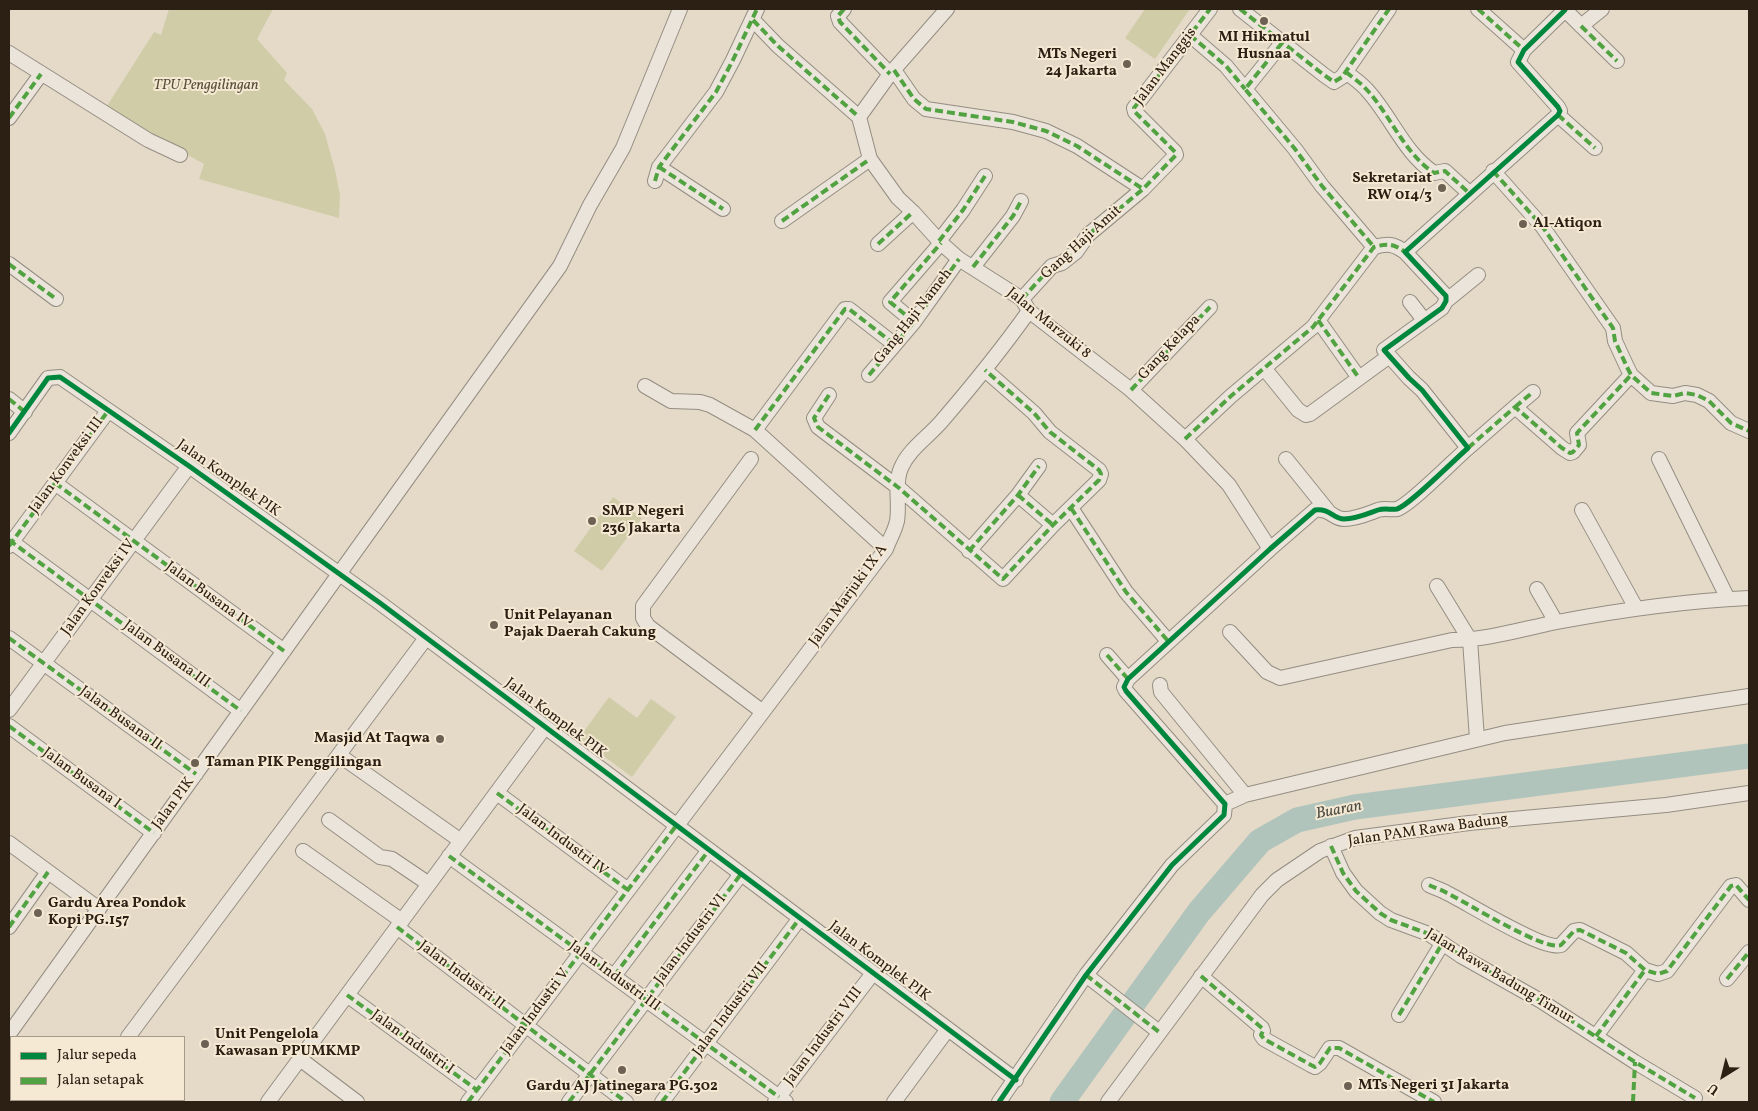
<!DOCTYPE html>
<html>
<head>
<meta charset="utf-8">
<style>
  body { margin:0 }
  #map { position:relative; width:1758px; height:1111px; overflow:hidden; background:#e5dac8; font-family:Vollkorn,serif }
  canvas { display:block }
  .frame { position:absolute; inset:0; border:10px solid #2c2015; pointer-events:none }
  .legend { position:absolute; left:10px; top:1036px; width:175px; height:65px; box-sizing:border-box; background:#f6e9d3; border:1px solid #a59987; margin:0; padding:6px 9px; list-style:none; font-size:15px; color:#2c2015 }
  .legend li { display:flex; align-items:center; gap:10px; height:25px }
  .legend b { width:25px; border:1px solid #a59987 }
  .north { position:absolute; left:1698px; top:1051px; width:50px; height:50px; -webkit-text-stroke:4px #f6e9d3; paint-order:stroke; rotate:216deg; font-size:14px; font-weight:700; line-height:20px; text-align:center; color:#2c2015 }
  .north::after { content:''; display:block; margin:auto; width:18px; height:22px; background:#2c2015; clip-path:polygon(50% 0,100% 100%,50% 72%,0 100%) }
</style>
</head>
<body>
<div id="map">
<canvas width="1758" height="1111"></canvas>
<div class="frame"></div>
<ul class="legend">
<li><b style="height:6px;background:#00873e"></b>Jalur sepeda</li>
<li><b style="height:6px;background:#51a240"></b>Jalan setapak</li>
</ul>
<div class="north">U</div>
</div>
<script>
const context = document.querySelector('canvas').getContext('2d');
context.lineJoin = 'round';
function fill(path, color) { context.fillStyle = color; context.fill(path, 'evenodd'); }
function stroke(path, color, width, dash) { context.strokeStyle = color; context.lineWidth = width; context.lineCap = dash ? 'butt' : 'round'; context.setLineDash(dash || []); context.stroke(path); }
function write(font, color, halo, rows, align = 'center') {
  context.font = font + ' Vollkorn,serif'; context.lineWidth = 4; context.setLineDash([]); context.textBaseline = 'middle'; context.strokeStyle = halo; context.fillStyle = color; for (const [text, x, y, turn = 0] of rows) {
    context.save(); context.translate(x, y); context.rotate((+turn || 0) * Math.PI / 180); context.textAlign = isNaN(turn) ? turn : align; if (halo) context.strokeText(text, 0, 0); context.fillText(text, 0, 0); context.restore();
  }
}
const green = new Path2D(`
  M169,9h104l-16,30 30,34 -3,7 28,29 13,25 10,36 5,25 -1,23 -140,-39 5,-15 -99,-55 49,-77 7,3z
  M1145,9h45l-35,50 -30,-21z
  M613,497l29,21 -40,53 -28,-20z
  M609,697l28,21 14,-19 25,18 -44,60 -53,-39z`);
const river = new Path2D(`
  M1062,1102l137,-190 61,-71 37,-21 58,-13 394,-51`);
const minor = new Path2D(`
  M844,9l-6,7 2,6 50,52
  M1240,9l84,66 10,7 8,-5 47,-68
  M1478,9l46,41
  M1564,9l53,52
  M753,20l25,26 81,71 11,42 28,39 15,14 28,31 18,16 63,40 7,12 102,79 54,49 44,46 41,64
  M1581,26l21,-17
  M1190,35l36,31 19,23
  M1282,43l-37,46 50,60 27,37 52,61
  M9,53l139,87 32,15
  M894,70l20,29 12,10 87,13 33,9 31,15 66,43
  M1346,72c7,6 15,11 21,18 24,26 37,63 67,83l11,-2 24,22
  M1558,115l37,33
  M859,117l31,-43 57,-65
  M9,118l32,-44
  M659,167l64,42
  M1493,171l49,55 71,102 2,13 12,26 4,8 20,18 22,3 12,-3 12,2 12,6 22,22 18,8
  M655,181l4,-14 57,-75 17,-32 24,-51
  M782,221l88,-62
  M939,241l24,-31 22,-34
  M878,244l35,-32
  M9,264l47,35
  M973,267l40,-51 8,-15
  M1022,299l30,-33 10,-3 14,-11 12,-17 55,-46 33,-34 -1,-3 -40,-40 -1,-4 76,-99
  M1446,301l32,-26
  M1410,302l14,18
  M1318,320l41,58
  M914,322l-24,-20 51,-59
  M1264,368l34,42 8,5 4,-1 78,-57
  M869,375l45,-53 45,-63
  M645,386l26,15 29,1 10,3 45,25 131,119
  M1131,390l79,-83
  M829,395l-15,23 4,9 81,61 104,91 50,-54 46,-45 2,-6 -2,-4 -49,-38 -16,-19 -49,-43
  M9,399l16,13
  M1515,407l18,-15
  M755,430l90,-121h4l45,35
  M9,433l39,-55 12,-1 129,89 191,137 636,477
  M1185,439l46,-43 82,-69 61,-80c14,-4 20,-3 31,5
  M1468,448l47,-41 47,41 8,5 3,-1 6,-7 -2,-12 54,-58
  M751,459l-108,147v12l5,8 115,86
  M1286,459l42,52
  M1659,459l69,140
  M55,483l229,168
  M1018,495l35,30
  M1071,508l55,84 42,49
  M1582,510l54,98
  M9,540l232,171
  M9,546l99,-135
  M969,551l49,-56 21,-29
  M1437,586l33,54 7,99
  M1537,589l19,33
  M1230,632l37,40 13,6 172,-38c35,0 70,-11 105,-18 63,-12 128,-21 192,-24
  M9,638l187,136
  M1107,655l21,24
  M1160,685l1,7 84,103
  M9,710l180,-244
  M9,726l145,107
  M339,755l122,86
  M497,793l131,97
  M1225,804l20,-9 260,-62 244,-37
  M329,820l51,37 12,2 37,25
  M9,843l90,66
  M1331,846l12,27 13,18 24,22 11,7 38,14 32,22 80,45 94,61 60,36
  M303,851l99,70
  M449,856l337,246
  M1429,885c6,3 13,5 18,8 19,9 98,59 114,52l13,-14 6,-1 46,23 19,17 13,4 9,-3 64,-85 5,-1 13,15
  M9,927l39,-55
  M397,927l229,175
  M1086,975l73,57
  M614,976l95,-126
  M1201,976l61,52 1,3 -2,4 3,4 47,26 4,2 5,-4 10,-15h9l95,54
  M1727,979l22,-27
  M347,995l130,95
  M1399,1015l43,-71
  M9,1034l551,-768 30,-61 33,-57 57,-139
  M1596,1036l49,-66
  M128,1037l298,-399
  M9,1058l2,2
  M300,1059l57,43
  M67,1100l3,2
  M268,1102l277,-375
  M468,1102l418,-553c3,-9 9,-18 11,-28 3,-17 -3,-37 4,-53 8,-19 27,-31 40,-46 31,-36 61,-73 88,-111
  M569,1102l172,-228
  M662,1102l138,-184
  M775,1102l98,-129
  M894,1102l54,-73
  M999,1102l87,-127 86,-110 52,-50 1,-11 -99,-113 -2,-4 4,-8 142,-130 45,-39c15,-2 18,9 29,9 12,0 23,-5 34,-9 6,-2 13,0 19,-1 13,-4 58,-50 71,-61l-46,-58 -13,-12 -25,-28 58,-42 4,-7v-5l-41,-44 153,-137 2,-4 -2,-4 -40,-45 6,-12 41,-40
  M1108,1102l154,-207 15,-15 43,-29 35,-13 114,-15 197,-18 83,-12`);
const quiet = new Path2D(`
  M844,9l-6,7 2,6 50,52
  M1240,9l84,66 10,7 8,-5 47,-68
  M1478,9l46,41
  M753,20l25,26 81,71
  M1581,26l36,35
  M1190,35l36,31 19,23
  M1282,43l-37,46 50,60 27,37 52,61
  M894,70l20,29 12,10 87,13 33,9 31,15 66,43
  M1346,72c7,6 15,11 21,18 24,26 37,63 67,83l11,-2 24,22
  M1558,115l37,33
  M9,118l32,-44
  M659,167l64,42
  M1493,171l49,55 71,102 2,13 12,26 4,8 20,18 22,3 12,-3 12,2 12,6 22,22 18,8
  M655,181l4,-14 57,-75 17,-32 24,-51
  M782,221l88,-62
  M939,241l24,-31 22,-34
  M878,244l35,-32
  M9,264l47,35
  M973,267l40,-51 8,-15
  M1022,299l30,-33 10,-3 14,-11 12,-17 55,-46 33,-34 -1,-3 -40,-40 -1,-4 76,-99
  M1318,320l41,58
  M914,322l-24,-20 51,-59
  M869,375l45,-53 45,-63
  M1131,390l79,-83
  M829,395l-15,23 4,9 81,61 104,91 50,-54 46,-45 2,-6 -2,-4 -49,-38 -16,-19 -49,-43
  M9,399l16,13 -1,2
  M1515,407l18,-15
  M755,430l90,-121h4l45,35
  M1185,439l46,-43 82,-69 61,-80c14,-4 20,-3 31,5
  M1468,448l47,-41 47,41 8,5 3,-1 6,-7 -2,-12 54,-58
  M55,483l229,168
  M1018,495l35,30
  M1071,508l55,84 42,49
  M9,540l232,171
  M9,546l99,-135
  M969,551l49,-56 21,-29
  M9,638l187,136
  M1107,655l21,24
  M9,726l145,107
  M497,793l131,97
  M1331,846l12,27 13,18 24,22 11,7 38,14 32,22 80,45 94,61 60,36
  M449,856l330,241
  M1429,885c6,3 13,5 18,8 19,9 98,59 114,52l13,-14 6,-1 46,23 19,17 13,4 9,-3 64,-85 5,-1 13,15
  M9,927l39,-55
  M397,927l229,175
  M1086,975l73,57
  M614,976l95,-126
  M1201,976l61,52 1,3 -2,4 3,4 47,26 4,2 5,-4 10,-15h9l95,54
  M1727,979l22,-27
  M347,995l130,95
  M1399,1015l43,-71
  M1596,1036l49,-66
  M468,1102l208,-276
  M569,1102l172,-228
  M662,1102l138,-184
  M1633,1102l2,-40`);
const cycleway = new Path2D(`
  M9,433l39,-55 12,-1 129,89 191,137 636,477
  M999,1102l87,-127 86,-110 52,-50 1,-11 -99,-113 -2,-4 4,-8 142,-130 45,-39c15,-2 18,9 29,9 12,0 23,-5 34,-9 6,-2 13,0 19,-1 13,-4 58,-50 71,-61l-46,-58 -13,-12 -25,-28 58,-42 4,-7v-5l-41,-44 153,-137 2,-4 -2,-4 -40,-45 6,-12 41,-40`);
const markers = [
  [1264,21,5,"#6d6154"],
  [1127,64,5,"#6d6154"],
  [1442,188,5,"#6d6154"],
  [1523,224,5,"#6d6154"],
  [592,521,5,"#6d6154"],
  [494,625,5,"#6d6154"],
  [440,739,5,"#6d6154"],
  [195,763,5,"#6d6154"],
  [38,913,5,"#6d6154"],
  [205,1044,5,"#6d6154"],
  [622,1070,5,"#6d6154"],
  [1348,1086,5,"#6d6154"]
];
const poiNames = [
  ["MI Hikmatul",1264,38,"center"],
  ["Husnaa",1264,55,"center"],
  ["MTs Negeri",1117,55,"right"],
  ["24 Jakarta",1117,72,"right"],
  ["Sekretariat",1432,179,"right"],
  ["RW 014/3",1432,196,"right"],
  ["Al-Atiqon",1533,224],
  ["SMP Negeri",602,512],
  ["236 Jakarta",602,529],
  ["Unit Pelayanan",504,616],
  ["Pajak Daerah Cakung",504,633],
  ["Masjid At Taqwa",430,739,"right"],
  ["Taman PIK Penggilingan",205,763],
  ["Gardu Area Pondok",48,904],
  ["Kopi PG.157",48,921],
  ["Unit Pengelola",215,1035],
  ["Kawasan PPUMKMP",215,1052],
  ["MTs Negeri 31 Jakarta",1358,1086],
  ["Gardu AJ Jatinegara PG.302",622,1087,"center"]
];
const streetNames = [
  ["Jalan Manggis",1166,67,-53],
  ["Gang Haji Amit",1082,243,-42],
  ["Gang Haji Nameh",914,317,-52],
  ["Jalan Marzuki 8",1048,324,39],
  ["Gang Kelapa",1170,348,-47],
  ["Jalan Konveksi III",67,466,-54],
  ["Jalan Komplek PIK",228,479,35],
  ["Jalan Konveksi IV",99,588,-54],
  ["Jalan Busana IV",208,596,36],
  ["Jalan Marjuki IX A",849,596,-54],
  ["Jalan Busana III",166,655,36],
  ["Jalan Busana II",120,719,36],
  ["Jalan Komplek PIK",555,719,37],
  ["Jalan Busana I",81,779,36],
  ["Jalan PIK",174,804,-54],
  ["Jalan PAM Rawa Badung",1428,831,-8],
  ["Jalan Industri IV",562,841,37],
  ["Jalan Industri VI",691,940,-53],
  ["Jalan Komplek PIK",879,962,37],
  ["Jalan Industri II",461,976,37],
  ["Jalan Industri III",614,977,36],
  ["Jalan Rawa Badung Timur",1499,977,31],
  ["Jalan Industri VII",731,1010,-53],
  ["Jalan Industri V",536,1012,-53],
  ["Jalan Industri VIII",824,1037,-53],
  ["Jalan Industri I",412,1043,36]
];
const parkNames = [
  ["TPU Penggilingan",206,86]
];
const waterNames = [
  ["Buaran",1339,811,-11]
];
fill(green, '#d0cca8');
stroke(river, '#b1c4bb', 25);
stroke(minor, '#958d82', 16);
stroke(minor, '#eae4db', 14);
stroke(quiet, '#51a240', 4, [8, 4]);
stroke(cycleway, '#00873e', 5);
for (const [x, y, r, color] of markers) { const dot = new Path2D(); dot.arc(x, y, r, 0, 2 * Math.PI); context.fillStyle = color; context.fill(dot); stroke(dot, '#f6e9d3', 2); }
write('bold 15px', '#2c2015', '#f6e9d3', poiNames, 'left');
write('15px', '#2c2015', '#f6e9d3', streetNames);
write('italic 15px', '#585039', '#f6e9d3', parkNames);
write('italic 16px', '#4d4e45', '#f6e9d3', waterNames);
</script>
</body>
</html>
